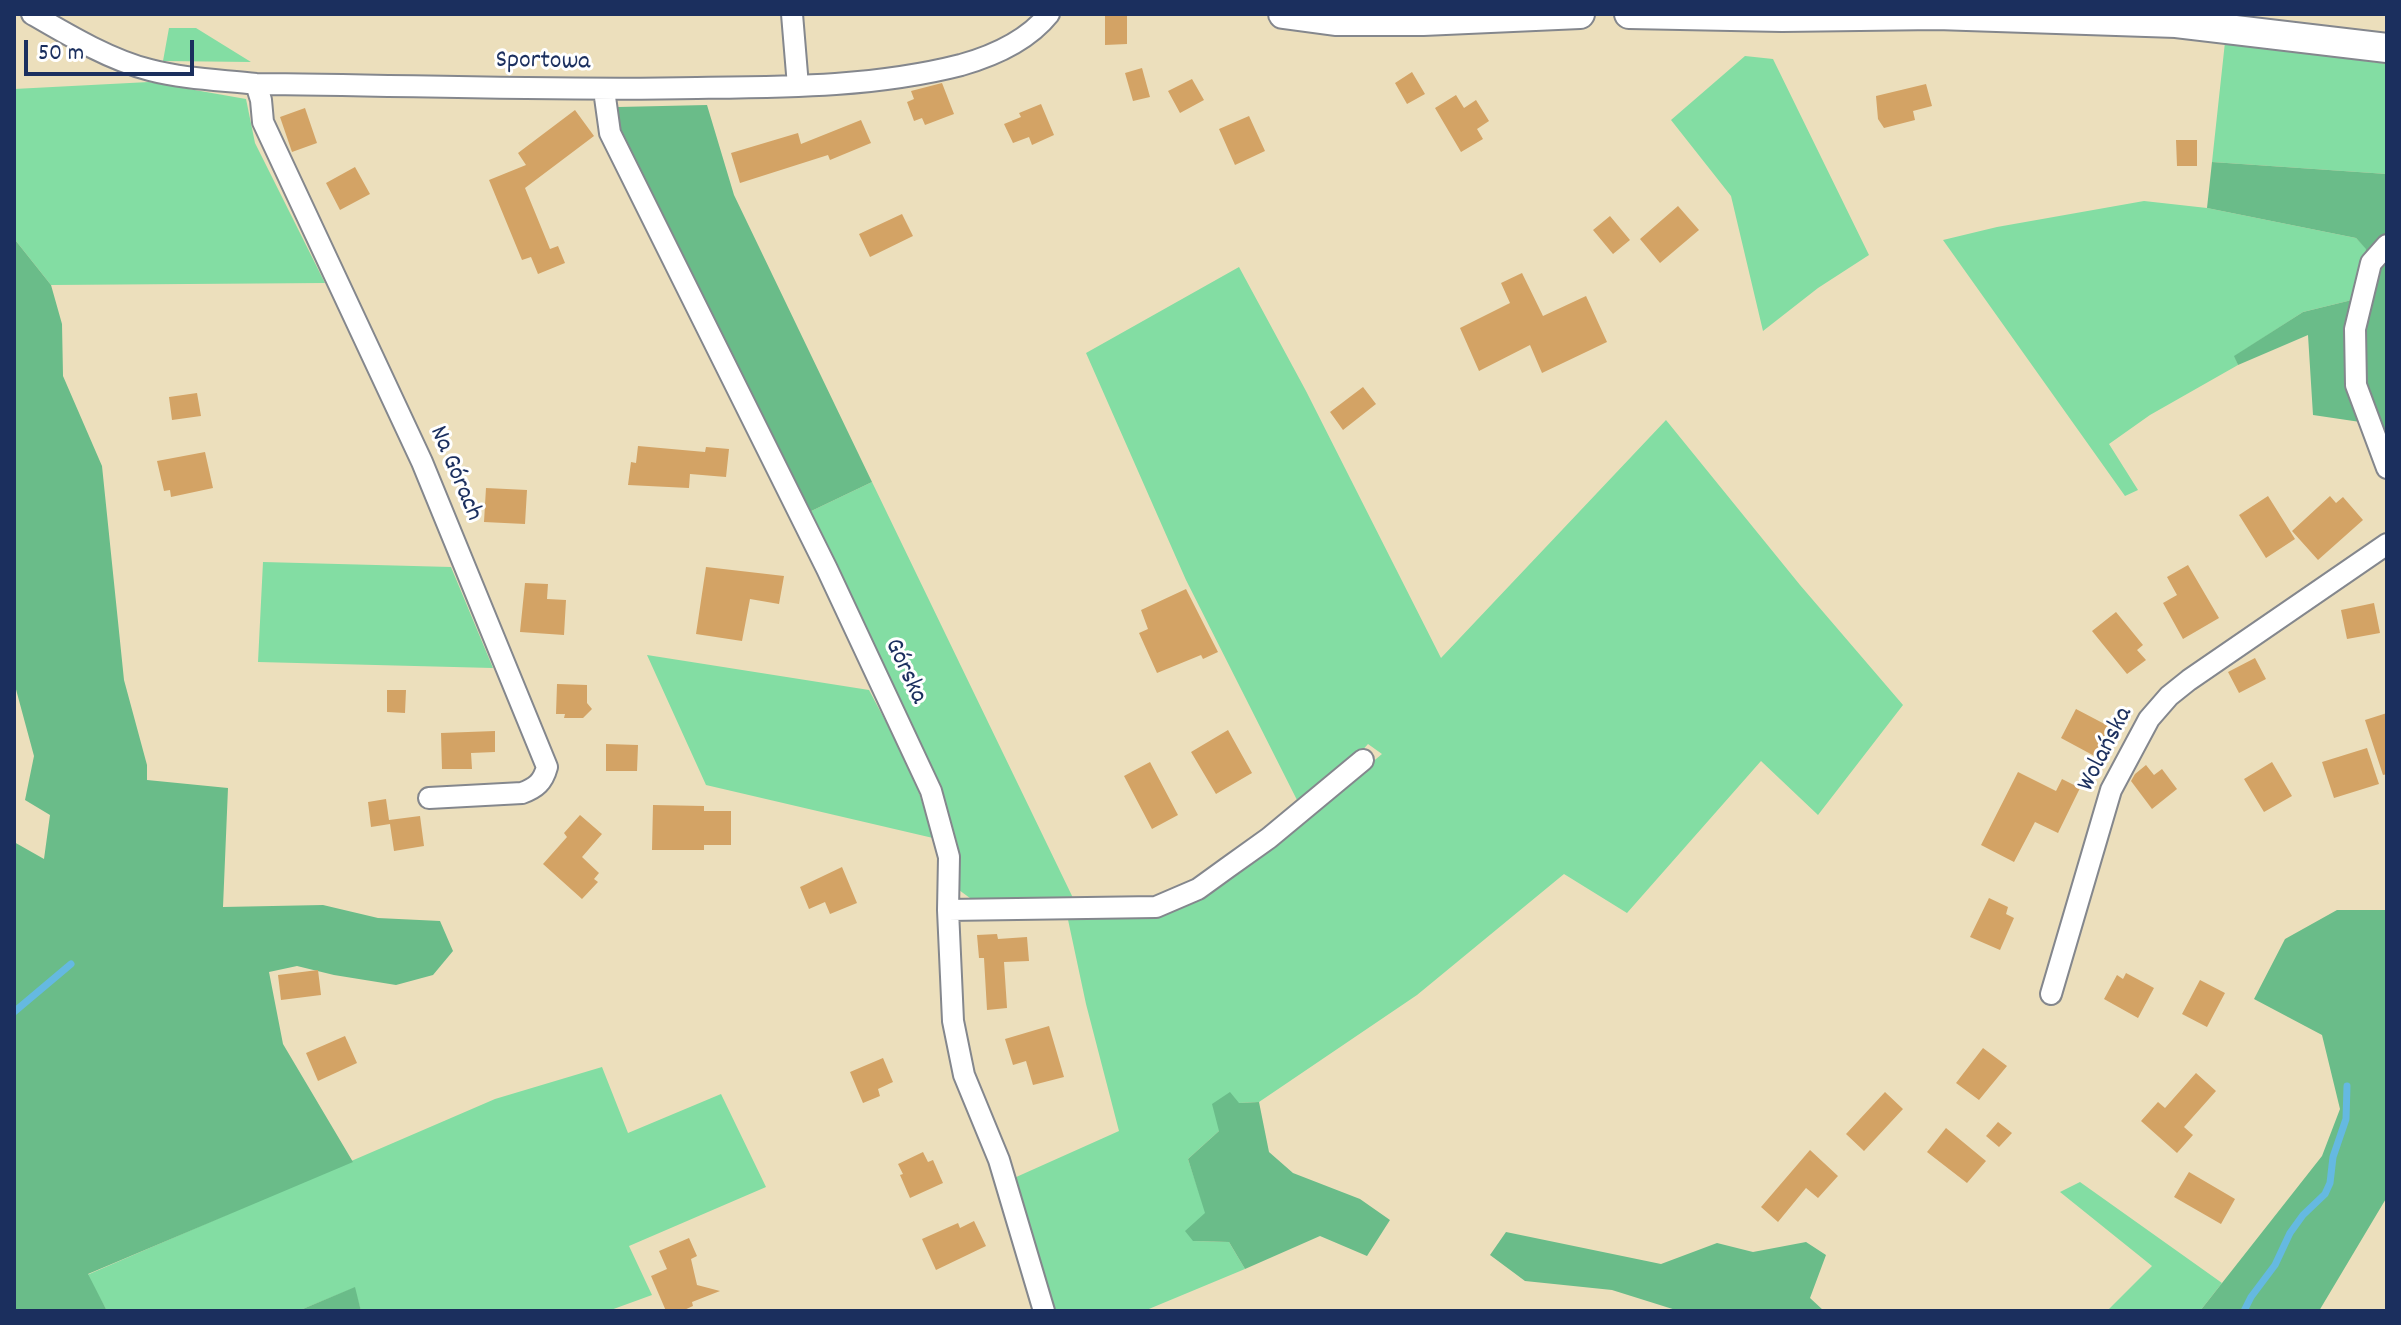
<!DOCTYPE html>
<html>
<head>
<meta charset="utf-8">
<style>
  body { margin:0 }
  #map { position:relative; width:2401px; height:1325px; overflow:hidden; background:#ecdfbc; font-family:Dekko,sans-serif }
  canvas { display:block }
  .frame { position:absolute; inset:0; border:16px solid #1b2f5e; pointer-events:none }
  .scale { position:absolute; left:24px; top:40px; width:170px; height:36px; box-sizing:border-box; border:4px solid #1b2f5e; border-top:0; padding-left:10px; font-size:24px; line-height:28px; white-space:nowrap; color:#1b2f5e; -webkit-text-stroke:6px #fff; paint-order:stroke }
</style>
</head>
<body>
<div id="map">
<canvas width="2401" height="1325"></canvas>
<div class="frame"></div>
<div class="scale">50 m</div>
</div>
<script>
const context = document.querySelector('canvas').getContext('2d');
context.lineJoin = 'round';
function fill(path, color) { context.fillStyle = color; context.fill(path, 'evenodd'); }
function stroke(path, color, width, dash) { context.strokeStyle = color; context.lineWidth = width; context.lineCap = dash ? 'butt' : 'round'; context.setLineDash(dash || []); context.stroke(path); }
function write(font, color, halo, rows, align = 'center') {
  context.font = font + ' Dekko,sans-serif'; context.lineWidth = 6; context.setLineDash([]); context.textBaseline = 'middle'; context.strokeStyle = halo; context.fillStyle = color; for (const [text, x, y, turn = 0] of rows) {
    context.save(); context.translate(x, y); context.rotate((+turn || 0) * Math.PI / 180); context.textAlign = isNaN(turn) ? turn : align; if (halo) context.strokeText(text, 0, 0); context.fillText(text, 0, 0); context.restore();
  }
}
const green = new Path2D(`
  M169,28h27l55,34 -88,-1z
  M2225,42l162,22v110l-175,-12z
  M1745,56l28,3 96,196 -51,33 -55,43 -32,-135 -60,-76z
  M149,82l97,17 9,44 70,140 -274,2 -35,-44 -2,-152z
  M2144,201l63,7 149,30 11,11 -7,49 -57,14 -68,44 3,9 -88,50 -41,29 29,46 -13,6 -182,-256 54,-13z
  M1239,267l67,124 135,267 225,-238 134,165 103,120 -85,110 -57,-54 -134,152 -63,-39 -147,121 -158,107 -20,1 -20,28 -31,28 18,54 -13,28 36,1 16,27 -101,42h-89l-41,-133 105,-47 -33,-127 -19,-89 104,-5 120,-80 91,-76 -14,-10 -9,10 -62,46 -111,-220 -100,-227z
  M872,482l202,418 -100,1 -15,-11 -2,-48 -18,-57 -134,-271z
  M263,562l188,5 42,101 -235,-6z
  M647,655l222,35 44,83 20,65 -227,-53z
  M602,1067l26,66 93,-39 45,93 -137,59 23,49 -44,16h-247l-7,-23 -56,23h-191l-20,-36 408,-176z
  M2080,1182l142,101 -22,28h-93l45,-45 -92,-74z`);
const forest = new Path2D(`
  M707,105l27,90 138,287 -67,32 -188,-387 1,-20z
  M2212,162l175,12v284l-20,-35 -54,-8 -5,-80 -70,30 -4,-9 69,-44 57,-14 6,-49 -10,-11 -149,-30z
  M14,208l2,33 35,44 11,39 1,52 39,90 22,214 23,85v15l81,8 -5,119 100,-2 55,13 62,3 13,30 -20,24 -37,10 -62,-10 -37,-9 -28,6 14,72 70,118 -265,112 19,37h-93v-469l30,17 6,-44 -25,-15 9,-44 -20,-74z
  M2337,910h50v287l-68,114h-119l122,-155 18,-47 -18,-74 -68,-36 31,-60z
  M1230,1092l9,11 20,-1 10,50 24,21 67,26 30,21 -23,36 -47,-20 -75,33 -16,-27 -36,-1 -8,-10 20,-18 -17,-54 31,-28 -7,-27z
  M1506,1232l155,32 56,-21 36,9 53,-10 20,13 -16,43 14,13h-145l-67,-21 -87,-9 -35,-26z
  M355,1287l6,24h-63z`);
const stream = new Path2D(`
  M14,1012l57,-48
  M2244,1311l7,-14 24,-32 15,-32 13,-18 22,-21 5,-11 3,-26 13,-38 1,-33`);
const building = new Path2D(`
  M1105,14h22v30l-22,1z
  M1142,68l8,29 -17,4 -8,-28z
  M1412,72l13,22 -18,10 -12,-21z
  M1192,79l12,21 -24,13 -12,-22z
  M942,83l12,31 -29,11 -3,-7 -8,3 -7,-19 7,-3 -3,-8z
  M1926,84l6,22 -19,5 2,9 -31,8 -6,-9 -2,-23z
  M1456,95l8,13 12,-8 13,21 -12,8 6,10 -22,13 -26,-44z
  M1041,104l13,31 -22,10 -3,-8 -16,6 -9,-19 17,-7 -2,-4z
  M305,108l12,35 -25,9 -12,-35z
  M575,110l19,26 -69,52 25,61 8,-3 7,17 -27,11 -7,-17 -9,3 -33,-80 37,-15 -8,-12z
  M1249,116l16,35 -30,14 -16,-36z
  M861,120l10,23 -41,17 -2,-5 -88,28 -9,-30 67,-20 3,11z
  M2176,140h21v26h-20z
  M355,167l15,27 -30,16 -14,-27z
  M1678,206l21,24 -39,33 -20,-24z
  M902,214l11,22 -43,21 -11,-23z
  M1610,216l20,24 -17,14 -20,-24z
  M1522,273l21,43 43,-20 21,46 -65,31 -12,-28 -51,26 -19,-43 50,-25 -9,-20z
  M1363,387l13,17 -33,26 -13,-18z
  M197,393l4,23 -29,4 -3,-23z
  M638,446l67,6 1,-5 23,2 -3,28 -36,-3 -1,14 -61,-3 3,-23 5,1z
  M205,452l8,36 -42,9 -1,-7 -6,1 -7,-30z
  M486,488l41,2 -2,34 -41,-2z
  M2268,496l27,43 -29,19 -27,-43z
  M2330,496l6,7 7,-6 20,23 -45,40 -26,-29z
  M2188,565l31,53 -36,21 -20,-36 14,-8 -10,-18z
  M706,567l78,9 -5,28 -29,-5 -8,42 -46,-7z
  M525,583l23,1 -1,15 19,1 -2,35 -44,-3z
  M1186,589l32,63 -15,7 -2,-4 -44,18 -18,-40 9,-4 -7,-19z
  M2374,603l6,30 -33,6 -6,-29z
  M2116,612l27,33 -6,5 9,10 -19,14 -35,-43z
  M2255,658l11,21 -27,14 -11,-21z
  M557,684l30,1v18l5,6 -9,9h-19l1,-4h-9z
  M387,690h19l-1,23 -18,-1z
  M2076,709l40,21 -16,29 -39,-21z
  M2387,713v61l-4,1 -18,-55z
  M1228,730l24,43 -36,21 -25,-42z
  M495,731v21l-24,1 1,16h-30l-1,-36z
  M606,744l32,1 -1,26h-31z
  M2367,748l12,36 -45,14 -12,-36z
  M1150,762l28,53 -26,14 -28,-53z
  M2272,762l20,34 -28,16 -20,-33z
  M2146,765l8,10 8,-6 15,20 -25,20 -21,-28 4,-7z
  M2018,772l38,19 6,-12 18,9 -22,45 -23,-11 -21,40 -33,-17z
  M386,799l3,21 31,-4 4,30 -30,5 -4,-27 -19,3 -3,-25z
  M653,805l51,1v5h27v34h-27v5h-52z
  M580,815l22,19 -20,23 17,16 -5,6 4,3 -16,17 -39,-35 24,-27 -3,-4z
  M842,867l15,36 -27,11 -5,-12 -16,7 -9,-22z
  M1989,898l19,9 -2,7 8,4 -14,32 -30,-13z
  M997,934l1,5 29,-2 2,24 -25,1 3,46 -20,2 -3,-52h-5l-2,-23z
  M318,970l3,25 -40,5 -3,-25z
  M2126,973l28,15 -16,30 -34,-19 13,-24 6,4z
  M2200,980l25,13 -18,34 -25,-13z
  M1049,1026l15,51 -31,8 -7,-24 -13,4 -8,-26z
  M345,1036l12,27 -39,18 -12,-28z
  M1983,1048l24,18 -28,34 -23,-17z
  M883,1058l10,24 -15,7 2,7 -17,7 -13,-31z
  M2196,1073l20,18 -32,36 9,8 -16,18 -36,-32 17,-19 7,6z
  M1885,1092l18,17 -39,42 -18,-17z
  M1998,1122l14,11 -13,14 -13,-11z
  M1946,1128l40,33 -19,22 -40,-31z
  M1810,1150l28,26 -20,22 -12,-10 -28,34 -17,-15z
  M923,1152l5,10 5,-2 10,23 -33,15 -10,-23 3,-1 -5,-10z
  M2189,1172l46,27 -14,25 -47,-27z
  M974,1221l12,25 -50,24 -14,-31 36,-16 2,5z
  M689,1238l8,18 -6,3 6,26 23,6 -28,11 1,4 -11,5h-16l-15,-35 16,-7 -8,-18z`);
const street = new Path2D(`
  M32,14c36,21 78,46 118,56 34,9 71,10 106,14 147,1 294,7 441,4 88,-1 178,-1 264,-23 32,-9 67,-25 88,-51
  M792,14l6,72
  M256,84l5,16 2,22 159,340 125,305c-4,15 -11,21 -25,26l-93,5
  M604,90l6,43 217,436 104,222 18,66 -1,53 5,111 11,54 35,85 45,151
  M2387,245l-16,18 -16,66 1,56 31,83
  M948,910l208,-3 42,-18 29,-21 42,-30 94,-78
  M2051,994l60,-204 38,-71 20,-23 20,-16 198,-136`);
const secondary = new Path2D(`
  M1283,14l52,7h88l157,-7
  M1629,14l153,3 155,-2 239,8 211,25`);
const streetNames = [
  ["Sportowa",543,63,1],
  ["Na Górach",454,474,67],
  ["Górska",904,672,65],
  ["Wolańska",2107,750,-63]
];
fill(green, '#83dda3');
fill(forest, '#6abc89');
stroke(stream, '#65b9e1', 7);
fill(building, '#d3a365');
stroke(street, '#84878d', 24);
stroke(secondary, '#84878d', 32);
stroke(street, '#fff', 20);
stroke(secondary, '#fff', 28);
write('26px', '#1b2f5e', '#fff', streetNames);
</script>
</body>
</html>
